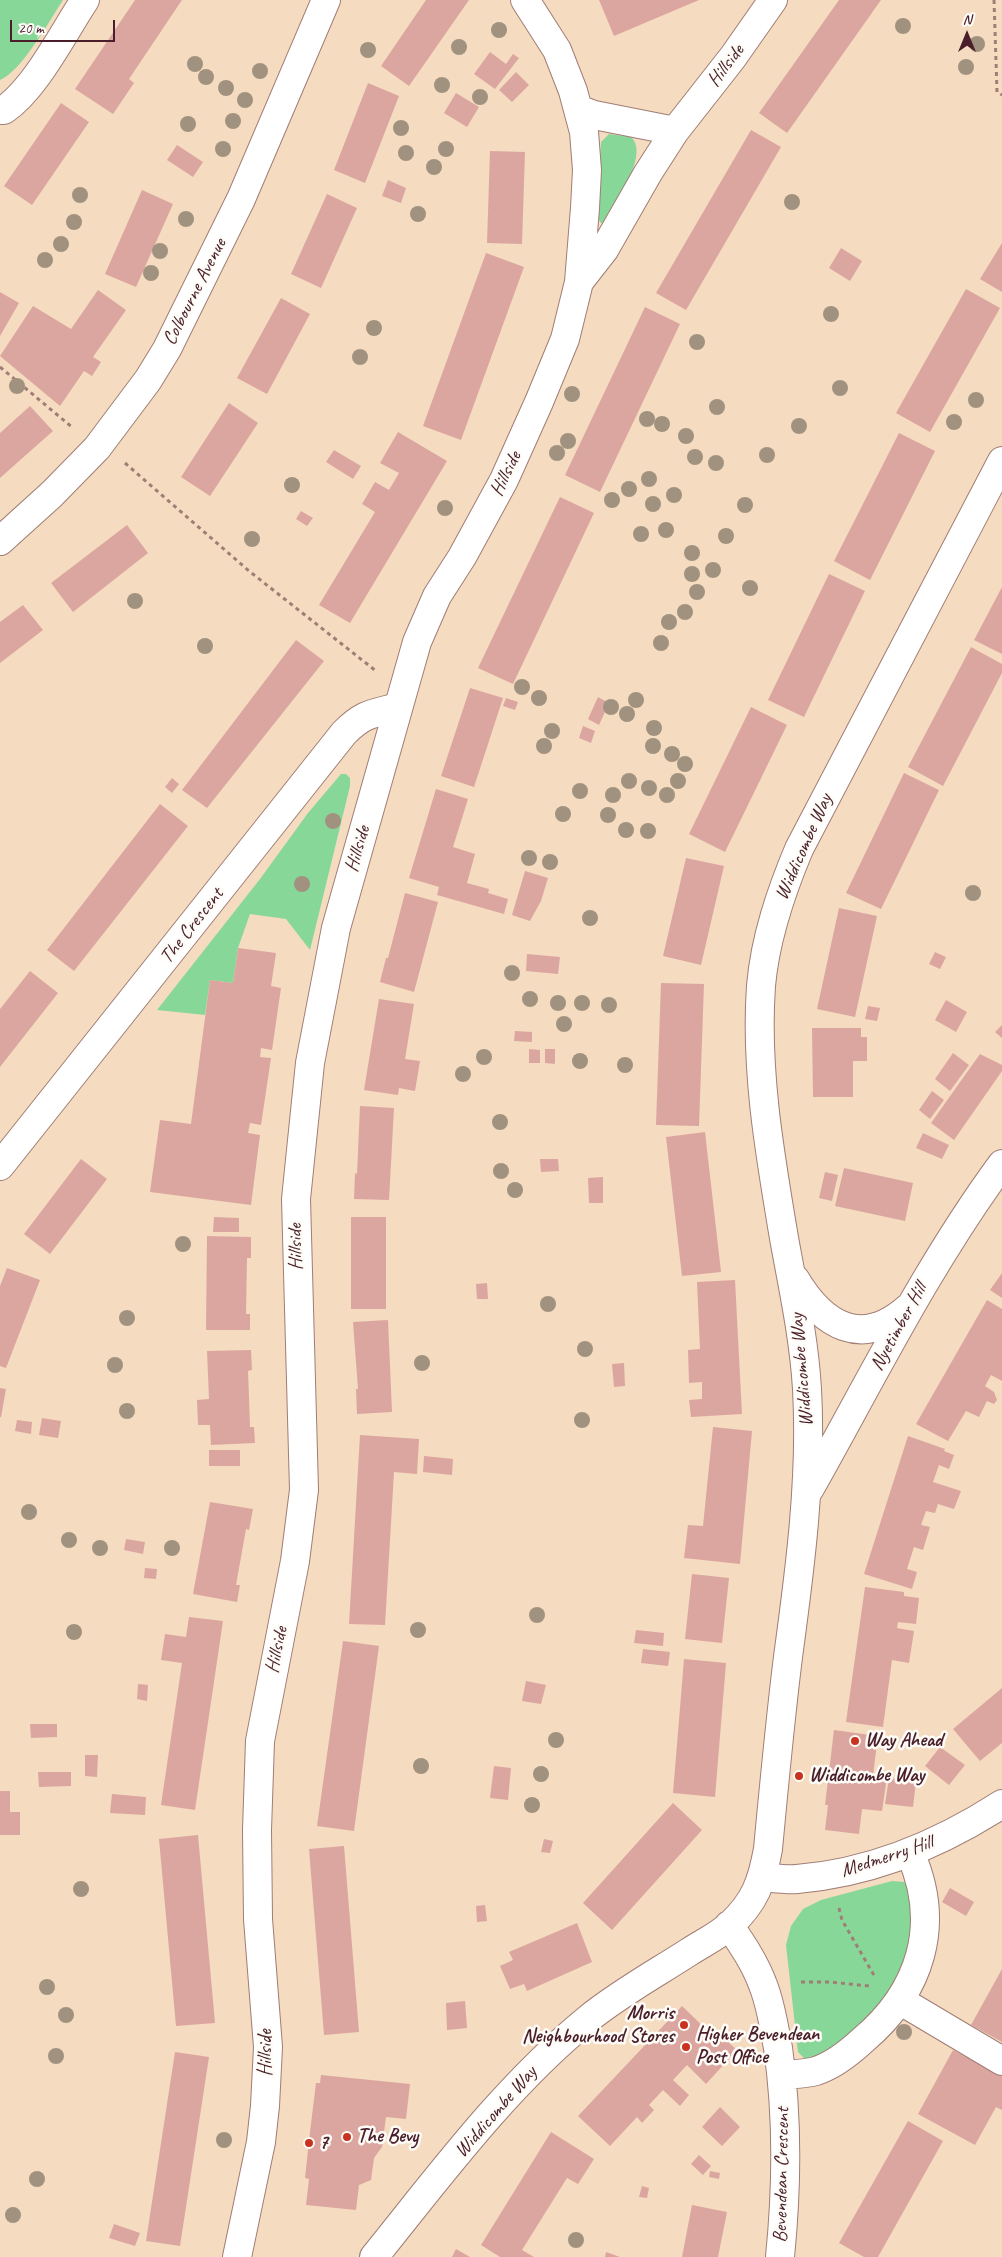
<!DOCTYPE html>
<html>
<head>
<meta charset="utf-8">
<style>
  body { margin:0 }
  #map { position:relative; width:1002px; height:2257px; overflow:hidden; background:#f5dbbf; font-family:Caveat,sans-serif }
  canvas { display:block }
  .north { position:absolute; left:942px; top:10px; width:50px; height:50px; -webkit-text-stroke:4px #fdfcf7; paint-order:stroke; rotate:0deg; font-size:14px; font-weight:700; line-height:20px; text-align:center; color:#4a1f2b }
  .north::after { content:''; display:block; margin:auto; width:18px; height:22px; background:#4a1f2b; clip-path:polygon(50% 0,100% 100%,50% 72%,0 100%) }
  .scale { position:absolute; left:10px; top:20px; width:105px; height:22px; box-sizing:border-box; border:2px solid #4a1f2b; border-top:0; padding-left:6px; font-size:15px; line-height:18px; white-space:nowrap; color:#4a1f2b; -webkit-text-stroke:4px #fdfcf7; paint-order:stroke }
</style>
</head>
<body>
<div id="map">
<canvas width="1002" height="2257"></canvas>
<div class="north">N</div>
<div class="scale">20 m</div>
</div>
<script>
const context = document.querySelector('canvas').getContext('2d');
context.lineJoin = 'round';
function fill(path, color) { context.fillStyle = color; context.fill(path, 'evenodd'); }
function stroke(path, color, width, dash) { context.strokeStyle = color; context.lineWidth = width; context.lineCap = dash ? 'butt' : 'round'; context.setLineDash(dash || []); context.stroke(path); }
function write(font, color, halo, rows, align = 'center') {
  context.font = font + ' Caveat,sans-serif'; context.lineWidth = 5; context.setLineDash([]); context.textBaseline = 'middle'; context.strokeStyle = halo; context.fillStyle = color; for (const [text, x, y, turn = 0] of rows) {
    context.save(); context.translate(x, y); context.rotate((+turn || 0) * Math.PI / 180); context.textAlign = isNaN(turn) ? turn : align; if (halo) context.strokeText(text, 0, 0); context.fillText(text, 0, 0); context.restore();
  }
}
const green = new Path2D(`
  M0,0h63c-13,20 -42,72 -63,80z
  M609,134l22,3c19,17 -16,67 -26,85l-4,1 -3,-4 3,-77z
  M341,774h5l4,4v8l-40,164 -24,-31 -36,-5 -12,34 -5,35 -23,-3 -5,35 -48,-5 103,-131 48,-66z
  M892,1881l12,1 11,12v45l-26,60 -70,62 -14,-2 -7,-7 -12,-107 5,-19 12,-17 18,-9z`);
const building = new Path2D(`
  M135,0h47l-53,79 5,4 -21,31 -38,-25z
  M426,0h43l-60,86 -28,-20z
  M599,0h100l-85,36z
  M839,0h42l-94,133 -28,-20z
  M490,52l16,12 7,-10 6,4 -24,31 -21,-15z
  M516,72l13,13 -17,17 -13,-12z
  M368,83l31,13 -34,87 -31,-13z
  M456,93l23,14 -12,20 -23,-14z
  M61,103l28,19 -57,83 -28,-19z
  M751,130l30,17 -95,163 -30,-17z
  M177,145l26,17 -10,15 -26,-17z
  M490,151l35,1 -3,92 -35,-1z
  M388,180l18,8 -5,15 -19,-7z
  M142,190l31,14 -37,83 -31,-13z
  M327,194l30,14 -36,80 -30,-14z
  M1002,243v49l-22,-13z
  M841,248l21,13 -12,20 -21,-13z
  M486,253l38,14 -63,173 -38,-14z
  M966,289l34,19 -70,124 -34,-19z
  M98,290l28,20 -33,47 8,5 -9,14 -8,-5 -24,35 -60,-50 33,-50 38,23z
  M0,292l19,11 -19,33z
  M281,298l29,16 -43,80 -30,-16z
  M645,307l35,17 -80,168 -35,-17z
  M229,403l29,20 -48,73 -29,-19z
  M30,406l23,25 -53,47v-45z
  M398,432l49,29 -97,162 -31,-18 56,-93 -13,-8 13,-22 14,8 10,-17 -19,-10z
  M899,433l36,18 -65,129 -36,-19z
  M334,450l27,16 -8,13 -27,-17z
  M560,497l34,16 -81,171 -35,-16z
  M301,511l12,7 -6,8 -11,-7z
  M127,525l21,28 -75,59 -22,-29z
  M829,574l36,17 -61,126 -36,-17z
  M1002,587v67l-28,-14z
  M23,605l20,25 -43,33v-41z
  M296,640l28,21 -117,147 -25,-18z
  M971,647l31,17v9l-59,113 -35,-19z
  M470,688l33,10 -29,89 -33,-11z
  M598,697l11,6 -10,22 -11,-6z
  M506,698l12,4 -3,8 -12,-4z
  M751,707l36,18 -62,127 -36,-18z
  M583,726l12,5 -4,12 -12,-5z
  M904,773l35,17 -58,119 -35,-16z
  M172,778l7,6 -7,9 -7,-6z
  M436,789l32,10 -15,48 22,7 -8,29 22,6 -1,4 20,6 -4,15 -67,-19 2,-8 -30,-9z
  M160,804l28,22 -114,145 -27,-21z
  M686,858l38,8 -23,99 -38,-9z
  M525,871l23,7 -7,23 -11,20 -18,-6z
  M405,893l33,9 -24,90 -34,-10 6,-24h2z
  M839,908l38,8 -22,101 -38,-8z
  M238,948l38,5 -5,33 10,2 -9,62 -11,-2 -1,9 11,1 -10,67 -11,-2 -2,10 12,2 -9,70 -101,-13 10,-72 31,4 19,-144 23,3z
  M935,952l11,5 -6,12 -11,-5z
  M527,954l33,3 -2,17 -32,-3z
  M30,971l28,22 -58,74v-58z
  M661,983l43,1 -5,142 -43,-1z
  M379,999l35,5 -9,55 15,2 -5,30 -16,-3 -1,7 -34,-5z
  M946,1000l21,12 -11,20 -21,-12z
  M868,1006l12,2 -3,13 -12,-2z
  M1002,1025v13l-7,-6z
  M812,1028h49v9h6v24h-14v36h-40z
  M515,1031l17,1v10l-18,-1z
  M529,1049l11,1v13h-11z
  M545,1049h10v15l-10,-1z
  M953,1053l16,12 -19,26 -15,-12z
  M980,1054l22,11v6l-48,69 -23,-17z
  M932,1091l12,9 -14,19 -11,-9z
  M360,1106l34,2 -5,92 -35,-1 1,-26 2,1z
  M705,1132l16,140 -39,4 -16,-139z
  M923,1133l26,12 -7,14 -26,-11z
  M81,1159l26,20 -57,75 -26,-20z
  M540,1159h18l1,12 -18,1z
  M844,1168l69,15 -8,38 -70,-15z
  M825,1172l13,3 -6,26 -13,-3z
  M603,1177v26h-14l-1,-25z
  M214,1217l25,1v14h-26z
  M351,1217h35v92h-35z
  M207,1236l44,1v21h-4l-1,56h4v16h-44z
  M7,1268l33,12 -34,88 -6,-2v-80z
  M1002,1273v25l-12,-8z
  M735,1280l7,134 -51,3 -2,-17 13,-1v-17l-13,1 -1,-33 12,-1 -3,-67z
  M487,1283l1,16h-11l-1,-15z
  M987,1300l15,9v72l-11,-6 -6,11 9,6 3,8 -3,4 -7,-3 -8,16 -13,-6 -18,30 -32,-17z
  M388,1320l4,92 -35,2 -1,-25h2l-5,-67z
  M251,1350l1,20 -4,1 1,26 1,30h4l1,16 -44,2 -1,-20h-12l-1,-25 12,-1 -2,-48z
  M624,1363l1,23 -11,1 -2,-23z
  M0,1388l6,1 -5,28h-1z
  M42,1418l19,3 -3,17 -19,-3z
  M17,1420l15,2 -1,12 -16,-3z
  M713,1427l39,4 -12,133 -56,-6 4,-33 15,1z
  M360,1435l59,4 -2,35 -23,-2 -9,153 -36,-1z
  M908,1436l37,13 -1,2 10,4 -5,14 -10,-4 -6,17 28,9 -7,18 -16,-5 -3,9 -9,-2 -5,14 9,2 -7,23 -9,-3 -7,22 10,3 -5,17 -48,-15z
  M209,1450h31v16h-31z
  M424,1456l29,3 -1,16 -29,-3z
  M210,1502l43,7 -4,21 -3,-1 -10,56h4l-3,17 -44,-8z
  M126,1539l19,3 -2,12 -19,-4z
  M145,1568l12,1 -1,10 -12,-1z
  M692,1574l37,4 -7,65 -37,-4z
  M865,1587l39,5v4l15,2 -3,26 -18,-2 -1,6 17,3 -5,32 -17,-3 -9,67 -37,-5z
  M189,1617l34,4 -28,189 -34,-5 21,-142 -21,-3 4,-26 21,3z
  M636,1630l28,3 -1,13 -29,-3z
  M343,1641l36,5 -25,185 -37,-5z
  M643,1649l27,3 -2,14 -27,-3z
  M684,1659l42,4 -11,134 -42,-4z
  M526,1681l20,4 -5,19 -19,-3z
  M138,1684l10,1 -1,16 -10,-2z
  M1002,1688v55l-22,18 -27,-32z
  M30,1724h27v13l-26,1z
  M834,1730l44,6 -5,39 14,2 -5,34 -20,-2 -3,25 -34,-4 3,-25h-3z
  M940,1747l25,18 -16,20 -24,-19z
  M85,1755h13l-1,22 -12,-1z
  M494,1766l17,2 -3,32 -18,-2z
  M38,1772h33v14l-32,1z
  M889,1778l27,4 -3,25 -28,-3z
  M0,1791h10v21h10v23h-20z
  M112,1794l34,3 -1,18 -35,-2z
  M673,1803l29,27 -90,100 -29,-27z
  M198,1835l17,188 -39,3 -17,-187z
  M544,1839l9,2 -3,12 -9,-1z
  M344,1846l15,186 -35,3 -15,-186z
  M950,1888l24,14 -8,14 -24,-14z
  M485,1905l2,16 -10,1 -1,-16z
  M577,1923l15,39 -65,29 -3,-7 -14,5 -10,-23 13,-6 -4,-8z
  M1002,1969v73l-31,-17z
  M465,2001l2,27 -20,2 -1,-27z
  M682,2006l30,29 4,-4 21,19 -31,34 -19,-19 -14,15 16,15 -9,11 -17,-16 -14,15 5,5 -12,13 -5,-6 -27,29 -32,-30z
  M953,2050l49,26v34l-6,-3 -21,38 -57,-31z
  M175,2052l34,5 -29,189 -34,-5z
  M321,2075l89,9 -4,35 -20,-2 -4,30 -8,11 -3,22 -12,5 -3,25 -50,-5 3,-26 -4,-1 5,-46 6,-49h4z
  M720,2107l20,20 -18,19 -20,-19z
  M908,2121l35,20 -65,116h-14l-25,-14z
  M551,2132l43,27 -16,25 -11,-6 -45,72 12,7h-34l-19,-12z
  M699,2155l12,11 -8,9 -12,-11z
  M710,2171l10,2 -1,6 -10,-2z
  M642,2186l7,2 -2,10 -8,-1z
  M692,2205l35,7 -9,45h-36z
  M114,2224l26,9 -5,13 -26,-8z
  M456,2249l14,8h-18z
  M606,2252l14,5h-15z`);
const path = new Path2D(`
  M994,0l3,92 5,3
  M0,367l73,61
  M125,463l124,108 127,100
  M839,1908l3,12 33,57
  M801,1982h29l39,4`);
const minor = new Path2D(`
  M578,109l16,6 81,16
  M0,110h4c32,-22 59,-77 81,-110
  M579,282l25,-32 44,-77 27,-42 58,-74 40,-57
  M0,541l52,-47 45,-46 51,-68 19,-31 74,-150 85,-199
  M0,1166l344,-433c20,-20 28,-19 54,-26
  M795,1279c28,47 67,70 113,29
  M809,1490c62,-110 118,-224 193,-326
  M763,1877c11,1 23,3 34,2 74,-6 143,-35 205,-75
  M729,1925c13,19 26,38 34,60 8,20 11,42 15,63 10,70 9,139 2,209
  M901,2001l101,60
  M782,2075c10,-1 24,-1 34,-4 18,-6 33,-18 47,-31 58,-49 79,-116 47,-187
  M237,2257l24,-115 4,-36 3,-59 -10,-128 -1,-89 3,-89 35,-180 9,-71 -8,-291 14,-136 26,-135 81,-286 20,-46 25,-39 42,-77 35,-78 26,-63 14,-57 6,-74 2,-38 -3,-38 -11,-41 -16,-41 -32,-50
  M374,2257c67,-83 131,-170 214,-238 32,-26 67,-45 101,-67 14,-9 29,-16 41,-27 25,-23 32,-43 38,-76 6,-64 12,-128 20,-192 12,-88 24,-179 19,-268 -3,-51 -14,-101 -23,-151 -14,-83 -29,-168 -23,-252 4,-48 20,-94 38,-137l203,-388`);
const trees = [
  [903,26],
  [499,30],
  [977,44],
  [459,47],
  [368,50],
  [195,64],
  [966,67],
  [260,71],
  [206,77],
  [442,85],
  [226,88],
  [480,97],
  [245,100],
  [233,121],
  [188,124],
  [401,128],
  [223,149],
  [446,149],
  [406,153],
  [434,167],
  [80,195],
  [792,202],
  [418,214],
  [186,219],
  [74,222],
  [61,244],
  [160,251],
  [45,260],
  [151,273],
  [831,314],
  [374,328],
  [697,342],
  [360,357],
  [17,386],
  [840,388],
  [572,394],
  [976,400],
  [717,407],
  [647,419],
  [954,422],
  [662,424],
  [799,426],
  [686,436],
  [568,441],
  [557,453],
  [767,455],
  [695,457],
  [716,463],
  [649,479],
  [292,485],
  [629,489],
  [674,495],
  [612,500],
  [653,504],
  [745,505],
  [445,508],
  [666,530],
  [641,534],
  [726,536],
  [252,539],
  [692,553],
  [713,570],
  [692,574],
  [750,588],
  [697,592],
  [135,601],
  [685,612],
  [669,622],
  [661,643],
  [205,646],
  [522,687],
  [539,698],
  [636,700],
  [611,707],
  [627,714],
  [654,728],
  [552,731],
  [544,746],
  [653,746],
  [672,754],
  [685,764],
  [629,781],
  [678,781],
  [649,788],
  [580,791],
  [613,795],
  [667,795],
  [563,814],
  [608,815],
  [333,821],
  [626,830],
  [648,831],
  [529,858],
  [550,862],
  [302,884],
  [973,893],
  [590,918],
  [512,973],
  [530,999],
  [558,1003],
  [582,1003],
  [609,1005],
  [564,1024],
  [484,1057],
  [580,1061],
  [625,1065],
  [463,1074],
  [500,1122],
  [501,1171],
  [515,1190],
  [183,1244],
  [548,1304],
  [127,1318],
  [585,1349],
  [422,1363],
  [115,1365],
  [127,1411],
  [582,1420],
  [29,1512],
  [69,1540],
  [100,1548],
  [172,1548],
  [537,1615],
  [418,1630],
  [74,1632],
  [556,1740],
  [421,1766],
  [541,1774],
  [532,1805],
  [81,1889],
  [47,1987],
  [66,2015],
  [904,2032],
  [56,2056],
  [224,2140],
  [37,2179],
  [13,2215],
  [576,2240]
];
const markers = [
  [855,1741,5,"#c8321e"],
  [799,1776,5,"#c8321e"],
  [684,2025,5,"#c8321e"],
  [686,2047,5,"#c8321e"],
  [347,2137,5,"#c8321e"],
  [309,2143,5,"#c8321e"]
];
const streetNames = [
  ["Hillside",726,66,-53],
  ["Colbourne Avenue",195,292,-63],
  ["Hillside",506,474,-64],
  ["Widdicombe Way",804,847,-66],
  ["Hillside",358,849,-74],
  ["The Crescent",192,926,-52],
  ["Hillside",296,1247,-91],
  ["Nyetimber Hill",899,1327,-61],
  ["Widdicombe Way",802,1370,-95],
  ["Hillside",277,1650,-78],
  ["Medmerry Hill",887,1857,-18],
  ["Hillside",266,2053,-90],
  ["Widdicombe Way",496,2112,-49],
  ["Bevendean Crescent",782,2175,-89]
];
const poiNames = [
  ["Way Ahead",865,1741],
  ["Widdicombe Way",809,1776],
  ["Morris",674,2014,"right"],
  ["Neighbourhood Stores",674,2037,"right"],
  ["Higher Bevendean",696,2035],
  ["Post Office",696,2058],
  ["The Bevy",357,2137],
  ["7",319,2143]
];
fill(green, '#87d898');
fill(building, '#dca6a0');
stroke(minor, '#a07d75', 30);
stroke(path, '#a07d75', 3, [4, 4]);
stroke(minor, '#fff', 28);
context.fillStyle = '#a19280';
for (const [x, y] of trees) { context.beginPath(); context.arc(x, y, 8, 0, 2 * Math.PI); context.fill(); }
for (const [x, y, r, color] of markers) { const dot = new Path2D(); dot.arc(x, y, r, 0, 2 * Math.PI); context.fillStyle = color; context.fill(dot); stroke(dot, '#fdfcf7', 2); }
write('20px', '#4a1f2b', '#fdfcf7', streetNames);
write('bold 20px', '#4a1f2b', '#fdfcf7', poiNames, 'left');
</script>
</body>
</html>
